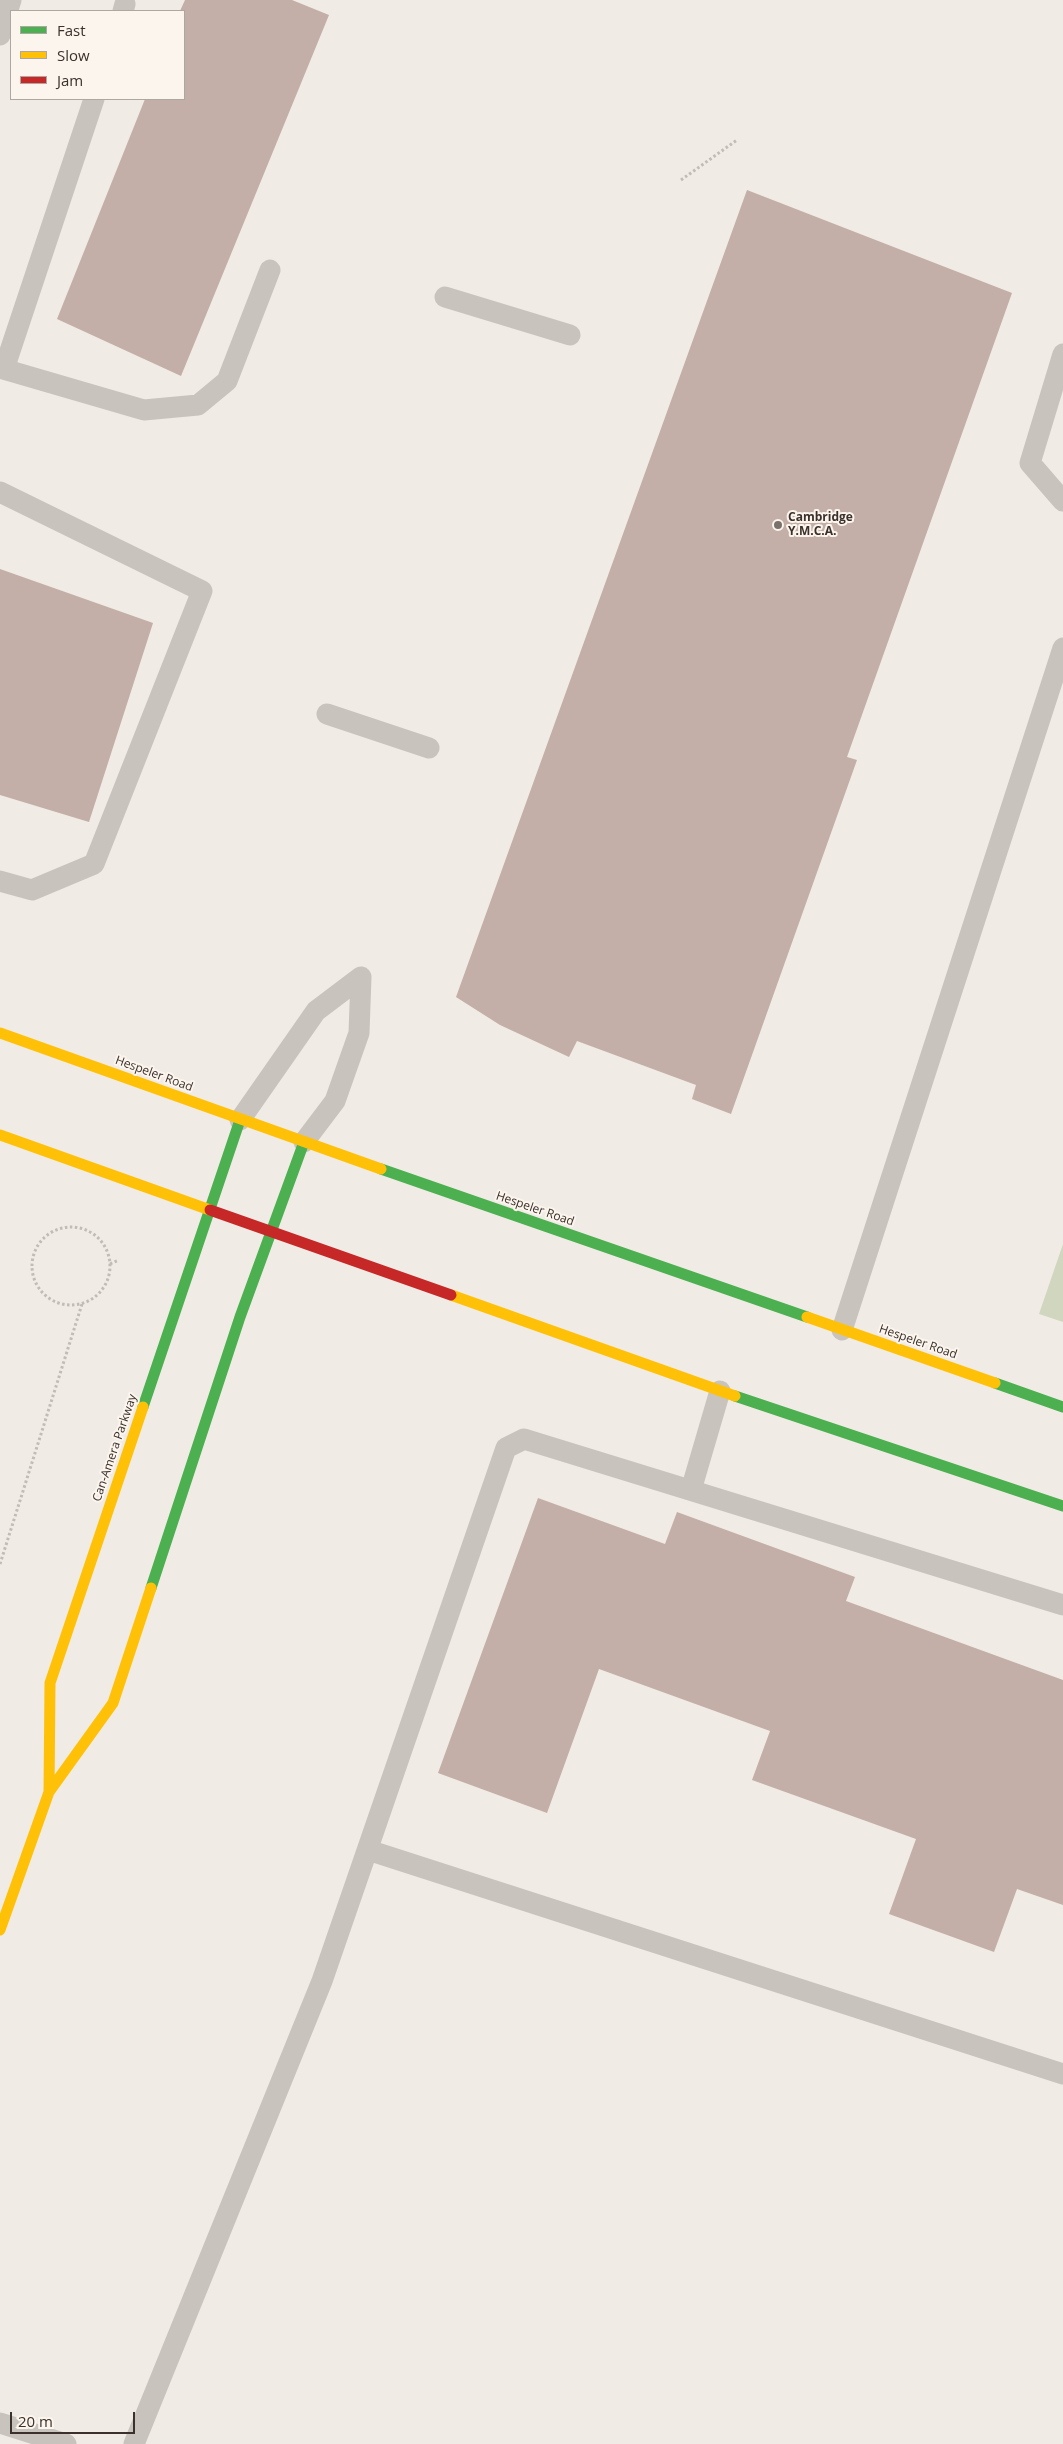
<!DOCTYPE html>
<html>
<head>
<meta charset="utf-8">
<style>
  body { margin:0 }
  #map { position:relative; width:1063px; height:2444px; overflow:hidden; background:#f0ebe5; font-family:"Open Sans",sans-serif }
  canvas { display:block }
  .legend { position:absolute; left:10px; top:10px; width:175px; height:90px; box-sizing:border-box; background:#fbf5ee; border:1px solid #aea6a0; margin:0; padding:6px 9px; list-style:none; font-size:15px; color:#3b302b }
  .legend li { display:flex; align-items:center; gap:10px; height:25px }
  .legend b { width:25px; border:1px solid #aea6a0 }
  .scale { position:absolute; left:10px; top:2412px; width:125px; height:22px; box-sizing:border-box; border:2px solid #3b302b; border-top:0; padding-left:6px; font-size:15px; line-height:18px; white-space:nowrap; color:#3b302b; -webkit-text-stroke:4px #fbf5ee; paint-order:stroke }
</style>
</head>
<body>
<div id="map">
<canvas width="1063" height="2444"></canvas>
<ul class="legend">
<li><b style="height:6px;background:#4caf50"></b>Fast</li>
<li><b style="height:6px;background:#ffc107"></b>Slow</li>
<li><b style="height:6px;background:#c62828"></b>Jam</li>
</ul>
<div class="scale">20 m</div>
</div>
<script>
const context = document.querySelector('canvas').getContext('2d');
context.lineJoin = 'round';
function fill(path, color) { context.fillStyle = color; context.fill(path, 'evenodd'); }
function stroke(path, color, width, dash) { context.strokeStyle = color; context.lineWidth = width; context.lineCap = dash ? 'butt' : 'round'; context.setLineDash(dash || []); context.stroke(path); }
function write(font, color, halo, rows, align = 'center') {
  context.font = font + ' "Open Sans",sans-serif'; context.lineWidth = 4; context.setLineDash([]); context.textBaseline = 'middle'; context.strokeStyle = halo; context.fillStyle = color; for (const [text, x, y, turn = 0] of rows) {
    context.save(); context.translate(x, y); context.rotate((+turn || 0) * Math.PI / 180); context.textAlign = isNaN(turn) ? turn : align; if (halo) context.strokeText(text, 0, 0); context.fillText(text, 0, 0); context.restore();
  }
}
const green = new Path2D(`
  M1063,1244v78l-24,-8z`);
const building = new Path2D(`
  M185,0h107l37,15 -148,361 -124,-57 88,-220h39v-88h-4z
  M747,190l265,103 -165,464 10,3 -126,354 -39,-15 4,-14 -119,-44 -8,16 -69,-32 -44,-28z
  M0,569l153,54 -64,199 -89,-27z
  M538,1498l127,46 12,-32 178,65 -9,24 217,79v225l-46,-16 -23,63 -105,-38 27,-75 -164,-59 18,-49 -171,-62 -52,144 -109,-40z`);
const path = new Path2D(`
  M681,180l56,-40
  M32 1266a39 39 0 1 1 78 0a39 39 0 1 1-78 0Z
  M110,1264l9,-4
  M0,1564l82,-260`);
const lane = new Path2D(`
  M123,11l2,-7
  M0,35l11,-35
  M445,297l125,38
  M1063,354l-33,109 33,38
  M0,368l144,42 54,-5 29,-24 43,-111
  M4,369l90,-270
  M0,492l202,99 -108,273 -62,26 -32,-9
  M327,714l102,34
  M240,1120l76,-109 45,-34
  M304,1142l31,-41 24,-68 2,-56
  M842,1330l221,-682
  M691,1490l29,-99
  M368,1850l695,224
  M0,2423l66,21
  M134,2444l188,-463 184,-533 18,-9 539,166`);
const fast = new Path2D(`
  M381,1169l426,148
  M995,1383l68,24
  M735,1396l328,110
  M143,1407l97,-287
  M151,1588l89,-271 64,-175`);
const slow = new Path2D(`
  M0,1033l381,136
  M0,1135l210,75
  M451,1295l284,101
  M807,1317l188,66
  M49,1792l1,-109 93,-276
  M0,1930l49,-138 64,-89 38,-115`);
const jam = new Path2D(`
  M210,1210l241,85`);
const markers = [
  [778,525,5,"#7a716c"]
];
const poiNames = [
  ["Cambridge",788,518],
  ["Y.M.C.A.",788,532]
];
const streetNames = [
  ["Hespeler Road",154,1074,20],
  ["Hespeler Road",535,1209,19],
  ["Hespeler Road",918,1342,19],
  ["Can-Amera Parkway",115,1448,-71]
];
fill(green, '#d1d6bf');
fill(building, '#c3afa7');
stroke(path, '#c2bbb6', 3, [2.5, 2.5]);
stroke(lane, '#c9c3be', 21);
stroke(fast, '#4caf50', 11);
stroke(slow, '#ffc107', 11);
stroke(jam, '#c62828', 11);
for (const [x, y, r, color] of markers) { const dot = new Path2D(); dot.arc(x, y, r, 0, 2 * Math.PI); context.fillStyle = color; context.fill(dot); stroke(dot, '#fbf5ee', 2); }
write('bold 12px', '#3b302b', '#fbf5ee', poiNames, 'left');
write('12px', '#3b302b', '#fbf5ee', streetNames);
</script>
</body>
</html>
